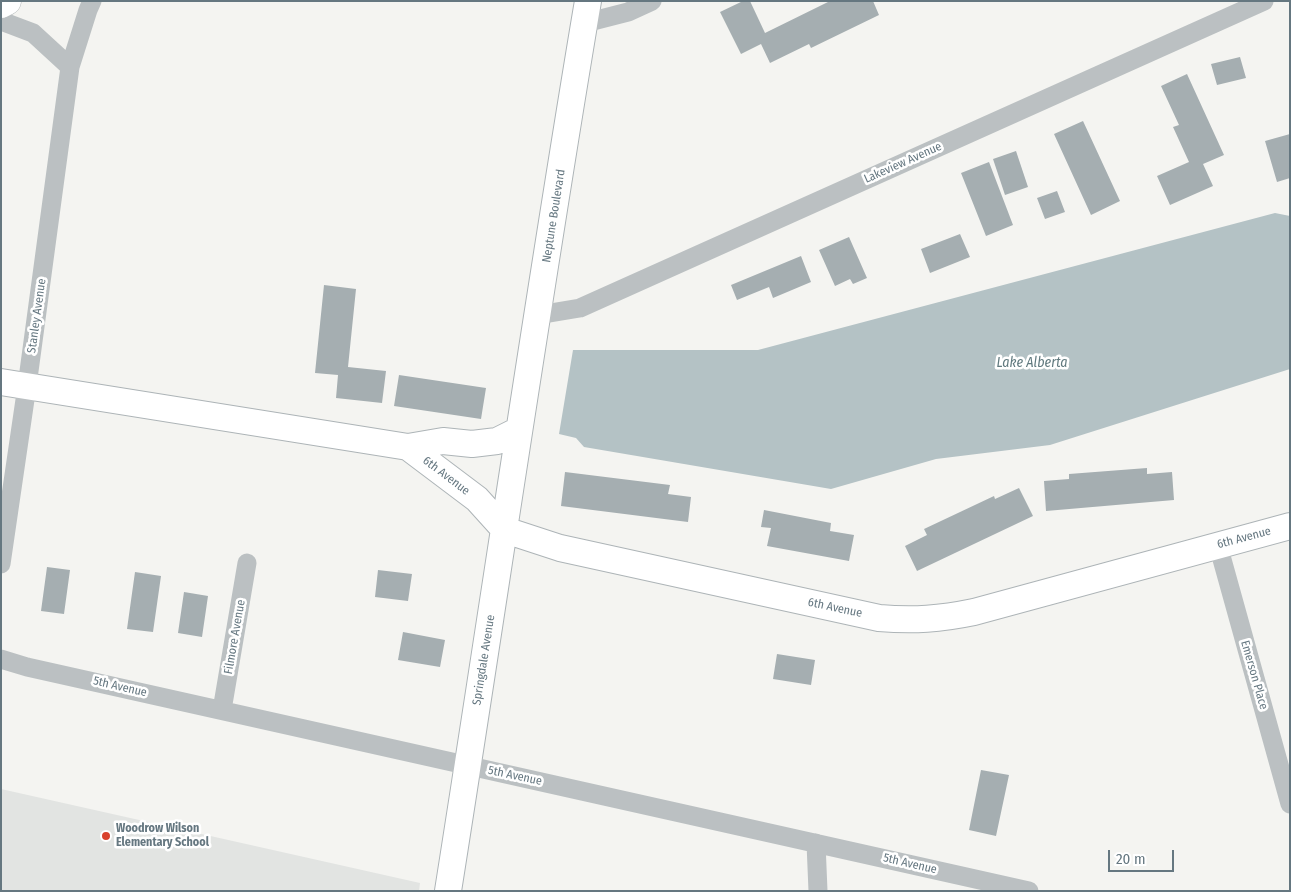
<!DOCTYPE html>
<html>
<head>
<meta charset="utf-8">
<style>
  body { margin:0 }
  #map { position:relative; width:1291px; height:892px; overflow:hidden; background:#f4f4f1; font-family:"Fira Sans Condensed",sans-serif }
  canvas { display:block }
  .frame { position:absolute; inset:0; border:2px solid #657780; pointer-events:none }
  .scale { position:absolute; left:1108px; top:850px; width:66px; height:22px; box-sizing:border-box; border:2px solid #657780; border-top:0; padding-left:6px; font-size:15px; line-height:18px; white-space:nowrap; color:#657780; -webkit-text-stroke:4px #fff; paint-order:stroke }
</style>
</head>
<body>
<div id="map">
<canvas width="1291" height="892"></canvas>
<div class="frame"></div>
<div class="scale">20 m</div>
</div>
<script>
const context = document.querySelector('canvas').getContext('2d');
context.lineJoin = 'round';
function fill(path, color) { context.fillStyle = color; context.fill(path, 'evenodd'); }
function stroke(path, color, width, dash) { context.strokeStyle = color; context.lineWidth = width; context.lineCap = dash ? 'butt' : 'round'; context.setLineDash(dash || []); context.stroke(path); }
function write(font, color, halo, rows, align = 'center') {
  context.font = font + ' "Fira Sans Condensed",sans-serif'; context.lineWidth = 5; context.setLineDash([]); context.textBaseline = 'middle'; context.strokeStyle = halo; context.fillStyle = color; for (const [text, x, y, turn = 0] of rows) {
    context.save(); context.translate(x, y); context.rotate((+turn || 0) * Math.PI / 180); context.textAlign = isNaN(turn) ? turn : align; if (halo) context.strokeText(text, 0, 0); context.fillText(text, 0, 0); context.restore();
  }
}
const built = new Path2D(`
  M1,789l419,94 -1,8h-418z`);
const water = new Path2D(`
  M1275,213l15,3v153l-240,76 -114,14 -105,30 -247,-42 -8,-9 -17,-4 14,-84h185z`);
const building = new Path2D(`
  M743,1h7l15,32 65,-32h43l6,14 -68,33 -2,-4 -39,19 -9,-19 -20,10 -21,-42z
  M1240,57l6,21 -29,7 -6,-21z
  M1187,74l37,81 -21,9 10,22 -43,19 -13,-29 32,-14 -16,-35 6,-2 -18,-39z
  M1083,121l37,80 -29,14 -37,-81z
  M1290,134v44l-13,4 -12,-41z
  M1016,151l12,36 -23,8 -12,-36z
  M989,162l24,63 -27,11 -25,-63z
  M1057,191l8,21 -20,7 -8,-21z
  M960,234l10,23 -40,16 -9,-24z
  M849,237l18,41 -14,6 -3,-5 -15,7 -16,-36z
  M801,256l10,26 -38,16 -4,-11 -32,13 -6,-15z
  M324,285l32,4 -8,78 38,4 -4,32 -46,-5 2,-23 -23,-2z
  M399,375l87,13 -5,31 -87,-13z
  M1147,468v6l25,-2 2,28 -128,11 -2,-30 25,-2v-5z
  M565,472l105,13 -2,9 23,3 -3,25 -127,-16z
  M1019,488l14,28 -116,55 -12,-25 22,-11 -3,-6 70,-33 1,3z
  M764,510l67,13 -1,8 24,4 -5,26 -82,-15 4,-18 -10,-1z
  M47,567l23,3 -6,44 -23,-3z
  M378,570l34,4 -4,27 -33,-4z
  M135,572l26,4 -8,56 -26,-3z
  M184,592l24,4 -6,41 -24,-4z
  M403,632l42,8 -5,27 -42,-7z
  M777,654l38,6 -4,25 -38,-6z
  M981,770l28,5 -13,61 -27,-6z`);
const street = new Path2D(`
  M1,21l32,12 37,34
  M585,23l43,-11 24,-11
  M538,315l42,-7 684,-307
  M1218,545l72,259
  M1,564l26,-178 43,-319 18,-57 4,-9
  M1,659l26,8 1002,224
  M222,710l25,-147
  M816,843l2,48`);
const secondary = new Path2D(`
  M1,382l407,65 35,-6 29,3 25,-3 22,-11
  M408,447l69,52 28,31 55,18 319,70c35,3 61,1 95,-6l316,-86
  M448,891c47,-297 90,-594 140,-890`);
const highway = new Path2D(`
  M1,4l6,-3`);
const markers = [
  [106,836,5,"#d9412c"]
];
const streetNames = [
  ["Lakeview Avenue",903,163,-24],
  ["Neptune Boulevard",554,216,-81],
  ["Stanley Avenue",37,316,-82],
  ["6th Avenue",446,476,37],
  ["6th Avenue",1244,538,-15],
  ["6th Avenue",835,608,12],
  ["Filmore Avenue",235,637,-80],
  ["Springdale Avenue",484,660,-81],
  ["Emerson Place",1254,675,74],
  ["5th Avenue",120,687,13],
  ["5th Avenue",515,776,12],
  ["5th Avenue",910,864,13]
];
const poiNames = [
  ["Woodrow Wilson",116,829],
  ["Elementary School",116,843]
];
const waterNames = [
  ["Lake Alberta",1032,363]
];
fill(built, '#e2e4e2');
fill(water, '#b4c2c5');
fill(building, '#a5aeb1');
stroke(secondary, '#adb4b7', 28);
stroke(highway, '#b0b5b7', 29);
stroke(street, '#bbc0c2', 19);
stroke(secondary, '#fff', 26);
stroke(highway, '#fff', 28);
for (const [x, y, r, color] of markers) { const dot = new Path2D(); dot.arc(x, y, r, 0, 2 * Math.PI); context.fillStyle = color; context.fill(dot); stroke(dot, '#fff', 2); }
write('12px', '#657780', '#fff', streetNames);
write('bold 12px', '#657780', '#fff', poiNames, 'left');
write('italic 14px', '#60797e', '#fff', waterNames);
</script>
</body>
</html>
